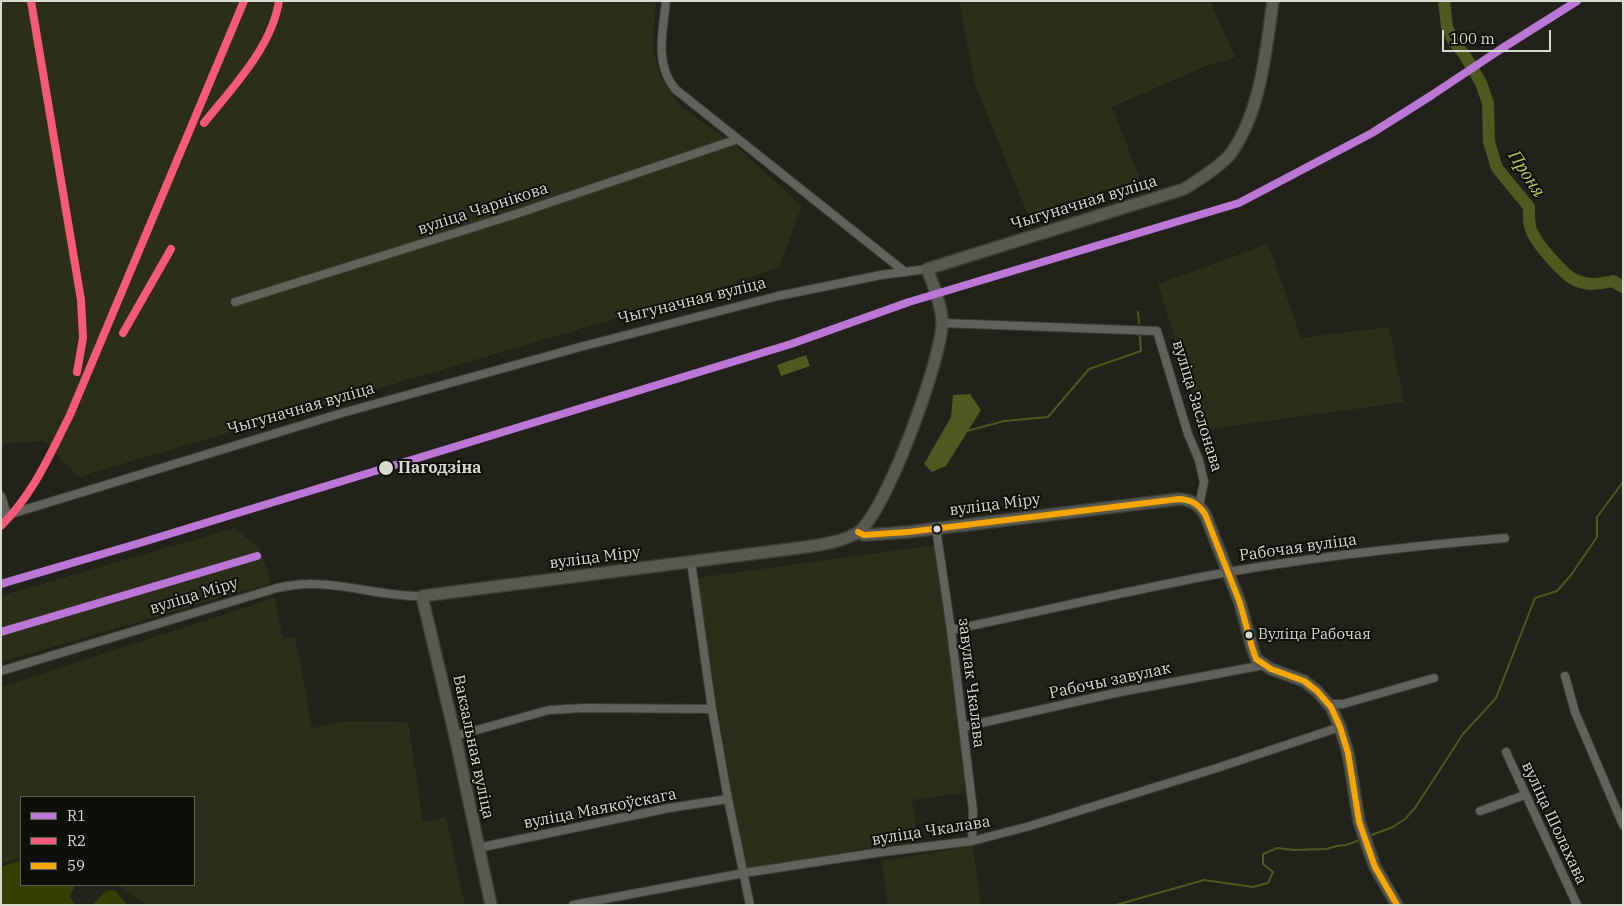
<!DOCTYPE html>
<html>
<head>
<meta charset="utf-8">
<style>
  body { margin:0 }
  #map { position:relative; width:1624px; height:906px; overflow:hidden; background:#21231a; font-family:"IBM Plex Serif",serif }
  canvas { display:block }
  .frame { position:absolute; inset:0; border:2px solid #d7dacf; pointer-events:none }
  .legend { position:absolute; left:20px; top:796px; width:175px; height:90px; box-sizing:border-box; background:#0d0f08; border:1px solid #5e6058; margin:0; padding:6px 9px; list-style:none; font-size:15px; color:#d7dacf }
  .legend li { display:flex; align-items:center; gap:10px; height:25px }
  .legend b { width:25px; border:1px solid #5e6058 }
  .scale { position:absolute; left:1442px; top:30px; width:109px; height:22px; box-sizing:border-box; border:2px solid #d7dacf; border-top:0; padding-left:6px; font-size:15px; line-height:18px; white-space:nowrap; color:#d7dacf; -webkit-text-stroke:4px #0d0f08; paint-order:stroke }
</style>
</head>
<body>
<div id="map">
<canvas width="1624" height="906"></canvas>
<div class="frame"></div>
<ul class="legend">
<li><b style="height:6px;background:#ba77d6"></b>R1</li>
<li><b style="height:6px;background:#f75a77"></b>R2</li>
<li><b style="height:6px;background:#f7a600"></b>59</li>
</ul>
<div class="scale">100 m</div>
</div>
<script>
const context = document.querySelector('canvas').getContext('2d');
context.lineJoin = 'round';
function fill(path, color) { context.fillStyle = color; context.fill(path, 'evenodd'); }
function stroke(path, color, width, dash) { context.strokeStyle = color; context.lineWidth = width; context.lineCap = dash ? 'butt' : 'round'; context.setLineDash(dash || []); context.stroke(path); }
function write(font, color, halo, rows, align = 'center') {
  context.font = font + ' "IBM Plex Serif",serif'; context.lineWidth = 4; context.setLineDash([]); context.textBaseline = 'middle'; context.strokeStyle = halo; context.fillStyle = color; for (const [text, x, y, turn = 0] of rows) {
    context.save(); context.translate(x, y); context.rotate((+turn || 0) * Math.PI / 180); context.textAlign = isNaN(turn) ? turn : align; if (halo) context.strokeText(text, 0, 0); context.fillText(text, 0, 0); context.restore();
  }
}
const built = new Path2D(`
  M1,1h655l-3,49 7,26 19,29 59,43 64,58 -23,61 -50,18 -651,192 -34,-36 -43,3z
  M959,1h251l25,56 -29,9 -94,41 28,72 -112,36 -53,-131z
  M1268,244l33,94 88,-11 15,75 -201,28 -45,-146z
  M235,528l25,21 11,34 -270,79v-66z
  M936,545l34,247 -58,8 6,39 -173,31 -49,-292z
  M275,597l8,42 11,-2 8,33 10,58 35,-7 61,1 15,100 23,-5 19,88h-318l-29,-20h76v-88h-173v60l-20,7v-177l259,-84z
  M973,846l8,59h-93l-7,-44z`);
const green = new Path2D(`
  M21,860v25h54l-5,12 5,8h-74v-38z
  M115,890l12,15h-35l14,-14z`);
const water = new Path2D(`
  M806,355l4,11 -29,10 -4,-11z
  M970,394l11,16 -35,56 -14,6 -8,-8 27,-47 2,-22z`);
const stream = new Path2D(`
  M1138,312l1,11
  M967,431l37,-10 44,-4 41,-48 52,-18 -1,-15
  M1369,836l24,-9 12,-8 10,-11 48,-74 33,-36 39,-100 22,-7 14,-16 26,-38v-20l26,-35
  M1116,905l88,-25 49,7 15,-4 5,-11 -10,-8v-10l14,-6 17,2 32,-1 11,-3 9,-1 14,-5`);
const river = new Path2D(`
  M1444,1l3,26 7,15 10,12 17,29 7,20 1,39 8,26 32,39c0,9 -1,19 4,27 5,11 31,41 42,46 13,6 24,4 38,1l10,6`);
const street = new Path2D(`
  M666,1c-3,31 -12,62 9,88l230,183
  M235,302l281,-88 222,-75
  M942,323l215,8 31,103 11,26 5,22 -5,24
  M1,496l6,18
  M1,517l341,-104 238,-66 198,-51 103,-21 46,-6
  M936,528l15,102 22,180 -1,31
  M691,561l21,148 16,90 22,106
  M951,630c92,-19 184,-41 277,-58 92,-16 185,-26 277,-34
  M1,671l276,-83c10,-2 21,-4 31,-4 38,-1 76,13 114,12
  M1565,676l10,36 48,113
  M1329,704h14l91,-26
  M963,727l152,-34 149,-28
  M455,736l94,-26 36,-2 127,1
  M1506,752l71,153
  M1480,811l45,-16
  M478,848l191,-40 59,-9
  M573,905l171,-32 131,-20 97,-12 58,-15 187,-58 123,-41`);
const secondary = new Path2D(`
  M858,532l6,3 44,-3 271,-33c13,1 19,5 26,15l35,89 12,44 4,12 15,10 33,12 13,10 14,16 9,20 8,26 11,68 4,12 12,34 22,38
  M491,905l-36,-169 -33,-140 376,-48c20,-3 41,-5 59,-15 28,-17 85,-175 85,-210 0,-15 -9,-40 -15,-54l257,-80c13,-8 39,-24 48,-37 29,-42 34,-102 41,-151`);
const bus1 = new Path2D(`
  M858,532l6,3 44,-3 271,-33c13,1 19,5 26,15l35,89 12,44 4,12 15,10 33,12 13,10 14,16 9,20 8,26 11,68 4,12 12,34 22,38`);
const rail1 = new Path2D(`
  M1,584l142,-42 648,-198 118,-42 330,-99 133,-70 60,-38 69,-46 76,-48
  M1,632l256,-76`);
const rail2 = new Path2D(`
  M31,1l50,299 2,38 -6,34
  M204,123c28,-35 68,-76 75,-122
  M123,333l48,-84
  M1,526c33,-33 48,-70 69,-111l174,-414`);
const markers = [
  [386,468,8,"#d7dacf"],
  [937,529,4.5,"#d7dacf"],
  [1249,635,4.5,"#d7dacf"]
];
const busNames = [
  ["Вуліца Рабочая",1258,635]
];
const streetNames = [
  ["Чыгуначная вуліца",1084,203,-17],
  ["вуліца Чарнікова",483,209,-18],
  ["Чыгуначная вуліца",692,301,-14],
  ["вуліца Заслонава",1197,406,73],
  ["Чыгуначная вуліца",301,409,-16],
  ["вуліца Міру",995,505,-7],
  ["Рабочая вуліца",1298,548,-8],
  ["вуліца Міру",595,558,-7],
  ["вуліца Міру",194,596,-17],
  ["Рабочы завулак",1110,681,-12],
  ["завулак Чкалава",971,683,83],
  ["Вакзальная вуліца",473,747,78],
  ["вуліца Маякоўскага",600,809,-11],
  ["вуліца Шолахава",1554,823,65],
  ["вуліца Чкалава",931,831,-9]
];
const stopNames = [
  ["Пагодзіна",398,468]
];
const waterNames = [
  ["Проня",1526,174,57]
];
fill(built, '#2b2f1a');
fill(green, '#363f04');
fill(water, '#4e591f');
stroke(stream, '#4e591f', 2);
stroke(river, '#4e591f', 12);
stroke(street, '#3b3d36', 10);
stroke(secondary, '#3b3d36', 14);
stroke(street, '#60625b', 8);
stroke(secondary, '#585a51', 11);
stroke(bus1, '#f7a600', 6);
stroke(rail1, '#ba77d6', 8);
stroke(rail2, '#f75a77', 8);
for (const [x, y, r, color] of markers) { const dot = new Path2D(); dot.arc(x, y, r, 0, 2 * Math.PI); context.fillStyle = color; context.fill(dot); stroke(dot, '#0d0f08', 2); }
write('15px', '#d7dacf', '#0d0f08', busNames, 'left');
write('16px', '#d7dacf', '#0d0f08', streetNames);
write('bold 16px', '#d7dacf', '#0d0f08', stopNames, 'left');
write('italic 18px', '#b6cc5d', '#0d0f08', waterNames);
</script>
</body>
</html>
